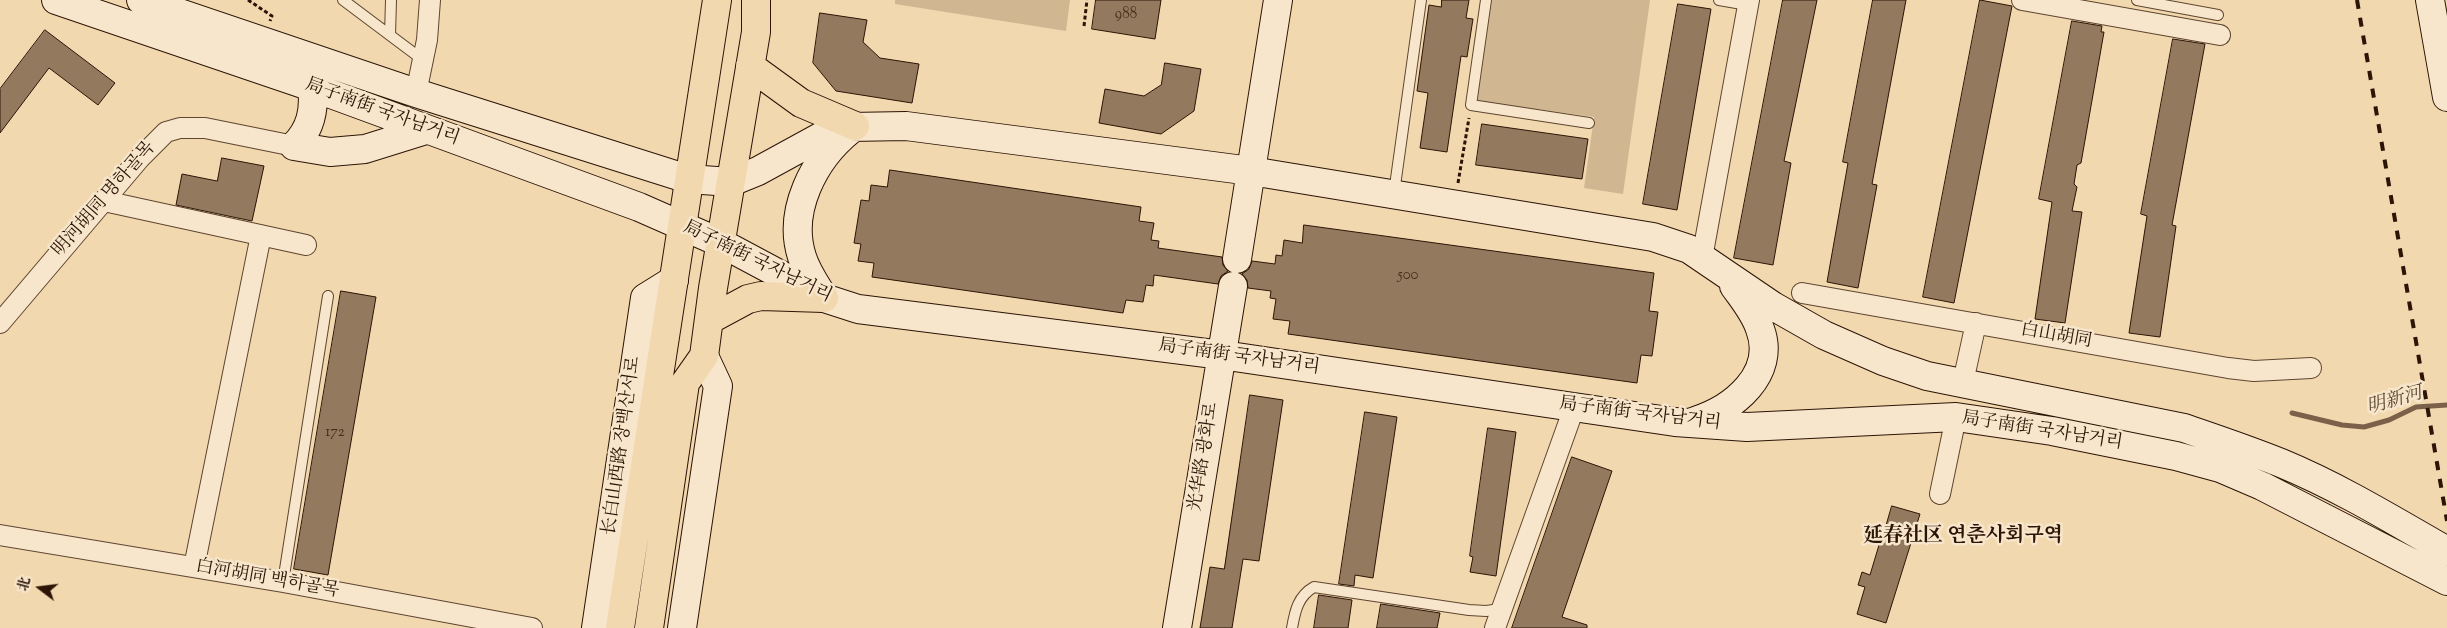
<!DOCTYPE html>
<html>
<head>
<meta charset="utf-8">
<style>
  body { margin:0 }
  #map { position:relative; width:2447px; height:628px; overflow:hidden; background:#f2d8af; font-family:"Sorts Mill Goudy","Noto Serif SC",serif }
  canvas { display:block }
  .north { position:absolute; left:15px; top:563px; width:50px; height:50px; -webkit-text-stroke:4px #f7e6cb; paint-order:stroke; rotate:285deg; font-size:14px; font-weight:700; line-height:20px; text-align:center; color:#2c1406 }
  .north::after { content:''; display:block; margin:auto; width:18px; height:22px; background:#2c1406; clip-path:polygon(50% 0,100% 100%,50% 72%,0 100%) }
</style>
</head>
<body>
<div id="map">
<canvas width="2447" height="628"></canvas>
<div class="north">北</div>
</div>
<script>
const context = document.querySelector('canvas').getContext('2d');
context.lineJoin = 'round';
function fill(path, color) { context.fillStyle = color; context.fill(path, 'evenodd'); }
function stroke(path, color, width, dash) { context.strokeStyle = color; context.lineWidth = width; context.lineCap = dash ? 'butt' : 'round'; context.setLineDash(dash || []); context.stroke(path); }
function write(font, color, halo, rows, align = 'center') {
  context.font = font + ' "Sorts Mill Goudy","Noto Serif SC","Noto Serif KR",serif'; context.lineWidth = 5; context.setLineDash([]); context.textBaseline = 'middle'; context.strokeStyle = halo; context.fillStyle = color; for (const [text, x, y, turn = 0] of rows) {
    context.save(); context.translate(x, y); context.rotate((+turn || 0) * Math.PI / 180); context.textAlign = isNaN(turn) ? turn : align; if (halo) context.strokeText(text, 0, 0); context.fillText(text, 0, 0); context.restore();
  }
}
const green = new Path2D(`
  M895,0h175l-4,31 -171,-27z
  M1490,0h160l-27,194 -39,-6 10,-71 -118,-16z`);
const stream = new Path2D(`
  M2292,413l50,12 22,2 25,-7 27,-13 31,-2`);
const building = new Path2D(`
  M1096,0h65l-6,39 -63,-10z
  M1442,0h27l-3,18 7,1 -6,38 -6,-1 -14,96 -27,-4 8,-55 -11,-2 12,-86 12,2z
  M1783,0h34l-33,161 7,2 -18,102 -39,-7z
  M1873,0h33l-34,184 5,1 -19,103 -31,-6 21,-119 -5,-1z
  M1980,0l32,6 -58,297 -31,-6z
  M1678,4l33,5 -34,201 -34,-6z
  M820,13l47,7 -4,22 17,16 39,6 -7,39 -76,-12 -23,-28z
  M2072,21l30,5 -1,6h3l-23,131 -4,2 -3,19 3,3 -5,24 10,1 -17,111 -30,-4 17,-117 -13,-3z
  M45,30l70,53 -17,22 -49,-37 -49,65v-44z
  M2173,39l32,5 -33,181 4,1 -16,111 -31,-4 18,-117 -6,-2z
  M1165,63l36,6 -7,42 -33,23 -62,-11 6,-34 39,7 17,-11z
  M1482,124l106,15 -6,40 -106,-14z
  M222,158l42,8 -12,55 -76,-16 6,-31 35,7z
  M890,170l251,37 -2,14 15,2 -3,17 8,1 -1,7 64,9 1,8 5,6 -7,5 -3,8 -64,-9 -1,11 -7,-1 -3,17 -17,-2 -3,13 -251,-36 2,-14 -16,-2 3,-17 -7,-1 7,-43 8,1 2,-16 16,2z
  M1304,225l350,48 -5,38 9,1 -6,44 -11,-1 -4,28 -349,-49 2,-13 -17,-2 3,-20 -6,-1 1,-7 -23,-3 -1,-8 -5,-6 7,-5 3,-8 23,3 1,-9 6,1 2,-16 18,3z
  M341,291l35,6 -48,278 -34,-6z
  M1250,395l33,5 -24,161 -16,-2 -11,69h-32l10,-61 14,2z
  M1365,412l32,5 -24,161 -18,-3 -1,11 -15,-2z
  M1488,428l28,4 -20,144 -26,-4 3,-15 -3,-1z
  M1572,457l40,14 -50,146 25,8v3h-75z
  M1892,506l28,8 -34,109 -29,-9 8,-27 -7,-2 4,-13 8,3 9,-30 -7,-2 5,-15 7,3z
  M1319,595l33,5 -4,28h-34z
  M1381,604l59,9 -3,15h-60z`);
const path = new Path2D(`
  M248,0l24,16 -2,5
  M1084,26l3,-26
  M1458,183l11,-65`);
const lane = new Path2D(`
  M343,0l80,60
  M1486,0l-15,105 118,18
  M1719,0l29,5
  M2137,0l81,15
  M390,35l1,-35
  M1394,193l27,-193
  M283,582l45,-286
  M1292,628c3,-17 6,-32 22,-41l155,23 17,1 15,-2`);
const street = new Path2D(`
  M2022,0l198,35
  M416,93l11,-53 3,-40
  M104,201l202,44
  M1702,258l47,-258
  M1802,293l426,75 26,3 57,-3
  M0,323l140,-165 26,-26 14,-4h25l89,18
  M1963,382l13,-59
  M1940,494l16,-77
  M0,535l283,47 249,46
  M194,567l67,-332
  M1495,628l79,-220`);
const secondary = new Path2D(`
  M56,0l256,87 327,120 82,36 103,55 34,11 364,46 453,67 72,5 209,-10 96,14 124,25 44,12 42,18 185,95
  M141,0l275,93 272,86 43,3 27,-11 75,-41 17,-3 56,-1 345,45 402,66 36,12 84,57 51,29 59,26 44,15 257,52c32,11 65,22 97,35 58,24 112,57 166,88
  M2430,0l17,97
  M294,146l36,6 35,-3 61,-19
  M294,146c17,-17 21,-36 18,-59
  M1237,259l41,-259
  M824,298c-8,-13 -17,-25 -22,-41 -15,-46 12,-98 48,-127
  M1695,421c38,-12 82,-47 65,-92 -5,-16 -16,-29 -26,-43
  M596,628l49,-330 29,-18
  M682,628l36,-242 -14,-30
  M1177,628l56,-342`);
const primary = new Path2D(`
  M750,66l51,37 54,23
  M709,320l39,-21 13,-3 63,2
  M620,628l97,-628
  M649,628l36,-245 19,-27 9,-68 43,-256v-32`);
const rail = new Path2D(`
  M2357,0l90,521`);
const numberNames = [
  ["988",1126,15],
  ["500",1408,276],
  ["172",335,433]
];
const streetNames = [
  ["局子南街 국자남거리",382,113,20],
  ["明河胡同 명하골목",105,200,-49],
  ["局子南街 국자남거리",757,263,26],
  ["白山胡同",2056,337,10],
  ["局子南街 국자남거리",1239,358,8],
  ["局子南街 국자남거리",1640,415,7],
  ["局子南街 국자남거리",2042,432,9],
  ["长白山西路 장백산서로",623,446,-82],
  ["光华路 광화로",1205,457,-81],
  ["白河胡同 백하골목",267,580,10]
];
const waterNames = [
  ["明新河",2395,402,-16]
];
const quarterNames = [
  ["延春社区 연춘사회구역",1963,538]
];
fill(green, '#d0b792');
stroke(stream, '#7b6149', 5);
fill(building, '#937a5e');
stroke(building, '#2c1406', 1);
stroke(lane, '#5e4530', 12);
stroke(street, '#5e4530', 22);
stroke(secondary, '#2c1406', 30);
stroke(primary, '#2c1406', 30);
stroke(path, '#2c1406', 3, [4, 2.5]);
stroke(lane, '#f7e6cb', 10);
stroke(street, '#f7e6cb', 20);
stroke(secondary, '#f7e6cb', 28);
stroke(primary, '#f2d8af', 28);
stroke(rail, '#2c1406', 4, [9, 9]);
write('15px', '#462e1c', null, numberNames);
write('18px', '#2c1406', '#f7e6cb', streetNames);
write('italic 19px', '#604833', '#f7e6cb', waterNames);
write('bold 20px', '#2c1406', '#f7e6cb', quarterNames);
</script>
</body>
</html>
